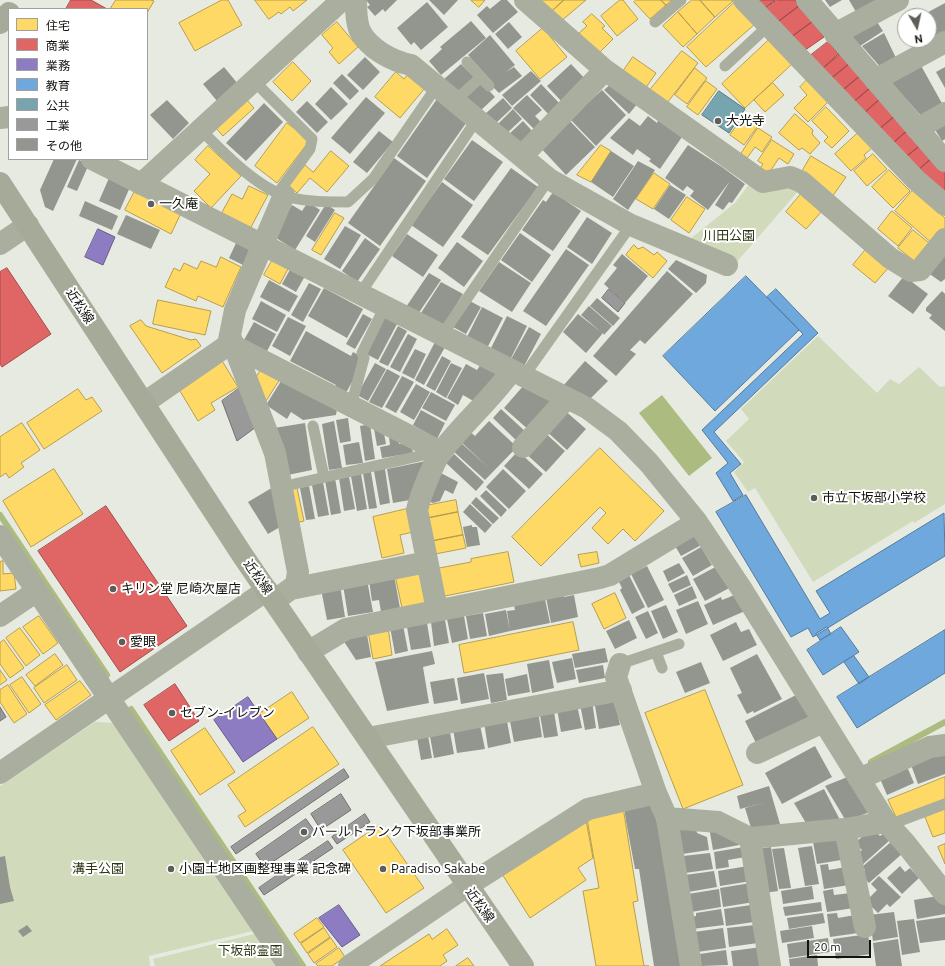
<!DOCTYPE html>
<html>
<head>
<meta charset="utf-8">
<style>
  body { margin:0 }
  #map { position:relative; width:945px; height:966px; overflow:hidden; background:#e7eae0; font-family:Ubuntu,"Noto Sans JP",sans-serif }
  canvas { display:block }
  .legend { position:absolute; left:8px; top:8px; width:140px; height:152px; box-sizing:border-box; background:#fff; border:1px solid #a0a19e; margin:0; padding:5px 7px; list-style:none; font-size:12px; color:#11130d }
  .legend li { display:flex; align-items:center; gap:8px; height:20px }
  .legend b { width:20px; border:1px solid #a0a19e }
  .north { position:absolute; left:897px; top:8px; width:40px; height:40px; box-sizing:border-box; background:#fff; border:1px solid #a0a19e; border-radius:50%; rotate:171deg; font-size:11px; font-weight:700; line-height:16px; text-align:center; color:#11130d }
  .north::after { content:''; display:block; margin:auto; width:14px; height:18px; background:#5c5e57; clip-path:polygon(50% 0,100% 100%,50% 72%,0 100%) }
  .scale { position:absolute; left:807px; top:940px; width:64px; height:18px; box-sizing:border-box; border:2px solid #11130d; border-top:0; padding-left:5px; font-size:12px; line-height:14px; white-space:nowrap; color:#11130d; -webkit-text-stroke:3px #fff; paint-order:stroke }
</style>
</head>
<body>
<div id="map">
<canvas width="945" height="966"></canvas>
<ul class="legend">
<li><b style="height:11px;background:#ffd966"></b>住宅</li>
<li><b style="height:11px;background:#e06666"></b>商業</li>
<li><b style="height:11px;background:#8e7cc3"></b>業務</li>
<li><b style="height:11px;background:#6fa8dc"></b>教育</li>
<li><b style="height:11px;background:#76a5af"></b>公共</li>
<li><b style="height:11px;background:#999"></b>工業</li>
<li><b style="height:11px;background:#93968f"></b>その他</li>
</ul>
<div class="north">N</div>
<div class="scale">20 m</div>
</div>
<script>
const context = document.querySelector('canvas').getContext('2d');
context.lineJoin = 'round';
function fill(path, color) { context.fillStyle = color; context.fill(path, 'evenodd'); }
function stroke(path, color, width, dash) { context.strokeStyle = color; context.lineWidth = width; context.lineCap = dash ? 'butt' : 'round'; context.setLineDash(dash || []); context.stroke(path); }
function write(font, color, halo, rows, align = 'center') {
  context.font = font + ' Ubuntu,"Noto Sans JP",sans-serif'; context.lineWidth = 4; context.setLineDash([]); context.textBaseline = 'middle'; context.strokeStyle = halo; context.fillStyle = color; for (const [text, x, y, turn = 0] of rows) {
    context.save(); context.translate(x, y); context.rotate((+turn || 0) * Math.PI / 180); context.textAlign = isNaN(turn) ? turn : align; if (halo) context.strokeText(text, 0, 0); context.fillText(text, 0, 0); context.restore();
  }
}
const green = new Path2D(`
  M750,183l50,6 -65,75 -50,-21 50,-40z
  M818,336l59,57 13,-14 9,5 20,-17 21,20 5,-1v118l-31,19 -1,-2 -100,61 -58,-94 -7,4 -14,-20 10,-10 -18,-21 23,-22 -8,-10z
  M95,722l23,1 139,207 -108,26 1,10h-150v-180z
  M258,933l21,33h-124l-2,-7z`);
const water = new Path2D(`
  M662,395l50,63 -23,18 -50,-63z`);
const homes = new Path2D(`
  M116,0h35l3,1 -7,12v-4h-33l-3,-1z
  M222,0h6l14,25 -47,26 -16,-28z
  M255,0h52l-14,11 -3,-4 -9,7 -2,-2 -10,7z
  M471,0h14l-6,7z
  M541,0h23l-13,12z
  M564,0h22l-26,22 -9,-10z
  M620,0h3l15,19 -21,17 -16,-20z
  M636,0h25l5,5 -16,14 -16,-17z
  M661,0h11l-6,5z
  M692,0h8l15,17 -18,17 -19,-22z
  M700,0h32l1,1 -18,16z
  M735,2l20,22 -49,43 -19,-20z
  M678,12l19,22 -14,13 -20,-21z
  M592,14l13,12 -3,2 11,11 -14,14 -20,-20 8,-7 -4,-4z
  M337,22l21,25 -19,17 -10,-12 4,-4 -11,-13z
  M543,28l24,29 -27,22 -24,-28z
  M770,39l23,24 -48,45 -23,-24z
  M682,51l16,12 -31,40 -17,-13z
  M633,57l23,16 -11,16 -23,-16z
  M293,62l18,19 -19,20 -19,-19z
  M695,68l12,10 -20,26 -12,-9z
  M396,72l8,7 4,-5 17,14 -25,30 -25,-21z
  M809,78l22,21 -23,23 -14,-14 13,-13 -7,-8z
  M706,81l11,8 -19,26 -11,-8z
  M773,83l11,12 -19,17 -11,-12z
  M246,99l8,9 -31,28 -8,-9z
  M826,107l23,24 -17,17 -8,-7 4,-4 -16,-16z
  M746,113l14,10 -16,22 -14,-10z
  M795,114l18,16 -1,4 8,9 -10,11 -8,-6 -3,2 -20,-17z
  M287,123l23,17 -33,43 -22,-17z
  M758,128l14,9 -10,15 -7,-5 -8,11 -6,-4z
  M858,133l14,15 -8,7 2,3 -15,13 -16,-17z
  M772,140l22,14 -6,10 -9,-6 -10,15 -9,-5 3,-4 -5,-3z
  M601,145l10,6 -20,31 -14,-7z
  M208,146l33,30 -30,32 -17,-17 16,-17 -15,-14z
  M331,151l18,15 -22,26 -17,-14 -13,15 -9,-8 17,-20 8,7z
  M873,154l14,15 -20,17 -13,-15z
  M811,156l35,21 -14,20 -33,-20z
  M889,170l21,21 -17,17 -21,-21z
  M654,173l16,11 -17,25 -17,-10z
  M249,186l19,9 -18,34 -29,-15 11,-20 10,5z
  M136,189l46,22 -11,23 -46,-24z
  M913,190l32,28v13l-12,13 -38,-33z
  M801,194l21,17 -16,18 -20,-17z
  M687,197l18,12 -16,24 -18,-13z
  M892,211l20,17 -14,18 -20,-17z
  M335,213l9,5 -23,37 -9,-5z
  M913,230l20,16 -15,18 -20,-16z
  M634,245l4,4 5,-2 11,8 3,-3 10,9 -14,17 -27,-23z
  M867,248l22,19 -14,16 -22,-18z
  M221,257l20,10 -18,40 -25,-11 -2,5 -31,-14 9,-19 6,3 4,-8 13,6 4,-8 15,6z
  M273,259l16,8 -9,17 -16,-9z
  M158,300l53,11 -6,24 -52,-11z
  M141,320l5,6 45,14 5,-1 5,7 -39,27 -32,-47z
  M221,359l17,28 -27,16 4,7 -17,11 -21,-35z
  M262,368l18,11 -14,22 -13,-18z
  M78,389l8,11 6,-3 10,14 -58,38 -17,-26z
  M22,423l18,27 -19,13 3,4 -15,11 -3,-5 -6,4v-40z
  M600,448l64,63 -29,30 -12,-12 -15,15 -16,-16 14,-15 -6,-6 -59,59 -29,-29z
  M54,469l29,45 -52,33 -28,-46z
  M297,488l7,33 -9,2 -7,-33z
  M456,500l2,12 -35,7 -3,-12z
  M411,508l6,23 -17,4 4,18 -22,5 -9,-41z
  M458,512l5,23 -36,7 -4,-23z
  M463,535l3,13 -36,7 -3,-13z
  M508,552l6,30 -74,15 -6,-28 37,-7v-3z
  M597,552l2,11 -18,4 -3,-12z
  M3,561v13l11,-1 2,16 -16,2v-29z
  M421,571l6,33 -25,4 -7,-33z
  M615,593l11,25 -22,11 -12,-25z
  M39,616l19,27 -15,11 -20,-27z
  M573,622l6,28 -115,23 -5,-28z
  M388,627l4,28 -19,4 -5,-28z
  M20,628l20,27 -14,11 -20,-28z
  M4,640l20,28 -14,10 -10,-14v-21z
  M55,654l8,11 -28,21 -9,-11z
  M67,665l10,15 -33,23 -10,-15z
  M0,670l7,10 -7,5z
  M22,677l19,27 -12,9 -19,-28z
  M80,681l11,14 -35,25 -11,-15z
  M8,685l19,29 -13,9 -14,-21v-12z
  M705,690l38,95 -60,24 -38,-96z
  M292,692l17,26 -32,21 -18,-25z
  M313,727l26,37 -94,63 -7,-11 8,-5 -18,-26z
  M205,728l30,44 -35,23 -29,-44z
  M945,777v23l-49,17 -8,-17z
  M623,807l15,94 -5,1 11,64h5h-53l-13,-75 16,-3 -13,-75z
  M945,809v24l-12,4 -8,-20z
  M586,820l7,38 -15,10 8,12 -56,38 -28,-44z
  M380,825l44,63 -38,25 -43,-63z
  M945,844v20l-7,-17z
  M317,918l7,9 -24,16 -6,-9z
  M324,928l6,9 -23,16 -6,-9z
  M447,929l11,16 -15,10 4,6 -7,5h-60l49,-32 3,5z
  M331,938l6,9 -23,16 -6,-9z
  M339,948l6,9 -13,9h-14l-2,-2z
  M468,958l6,8h-18z`);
const shops = new Path2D(`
  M71,0h20l16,9h-41z
  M750,0h25l-15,12z
  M777,0h18l4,6 -25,19 -12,-14z
  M799,6l13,16 -26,19 -12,-16z
  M812,22l12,15 -26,18 -12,-14z
  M829,41l10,14 -22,18 -11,-14z
  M840,53l9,11 -22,18 -8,-10z
  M849,64l11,12 -23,19 -10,-13z
  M860,76l9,13 -21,18 -11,-12z
  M869,89l11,10 -20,18 -10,-12z
  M880,99l16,16 -21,18 -15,-16z
  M896,115l12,15 -19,17 -14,-14z
  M908,130l13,15 -20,16 -12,-14z
  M921,145l11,13 -19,17 -12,-14z
  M932,158l13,13v22l-32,-18z
  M7,268l44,66 -49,33 -2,-3v-92z
  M106,506l81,120 -67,46 -82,-121z
  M175,684l24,37 -30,20 -25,-36z`);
const offices = new Path2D(`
  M98,229l17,8 -12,28 -18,-8z
  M248,697l29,42 -34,23 -29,-42z
  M339,905l21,30 -18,12 -23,-29z`);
const schools = new Path2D(`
  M746,276l53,54 -84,81 -52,-55z
  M776,289l42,44 -104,99 27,32 -11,9 13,22 -10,6 -17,-28 12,-10 -26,-33 101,-96 -36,-37z
  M746,495l74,124 10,-6 -14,-22 128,-78 1,43 -132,81 -5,-9 -17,9 -75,-125z
  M827,627l4,7 -11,6 -4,-6z
  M841,627l18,25 -36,23 -16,-25z
  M945,630v43l-88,55 -20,-31z
  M854,656l15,21 -10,7 -15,-22z`);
const public = new Path2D(`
  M719,91l26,18 -16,24 -27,-18z`);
const industry = new Path2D(`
  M609,289l16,14 -7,9 -16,-14z
  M241,387l15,40 -19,14 -15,-40z
  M0,707l6,10 -6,4z
  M344,769l5,8 -113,77 -5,-7z
  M341,794l10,16 -30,20 -10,-16z
  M365,814l5,8 -33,22 -5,-7z
  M306,819l10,14 -51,34 -9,-13z
  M328,841l5,7 -33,22 -5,-7z
  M292,865l5,8 -33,22 -5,-7z`);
const stream = new Path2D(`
  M0,515l107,160
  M131,709l172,257
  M871,762l74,-40`);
const building = new Path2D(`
  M366,0h31l-12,12 -2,-3 -8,7 -8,-9 3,-2z
  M429,0h29l-14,15z
  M501,0h6l11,12 -25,21 -16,-18 10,-9 3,3z
  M825,0h17l-12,7z
  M849,0h39l-29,17z
  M427,2l21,25 -27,23 -7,-8 -3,3 -14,-17z
  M945,3v35l-8,5 -8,-15v-12h-8z
  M471,21l15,17 -45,37 -12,-14 13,-12 -2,-2z
  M509,22l13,15 -14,12 -13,-15z
  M877,22l6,9 -23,15 -9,-11z
  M905,23v11l-5,-9z
  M884,33l13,27 -15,9 -20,-23z
  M929,34l4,6 -19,10 -6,-10h21z
  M490,35l25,30 -9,7 8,-5 8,9 -23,17 -8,-8 2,-2 -25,-28z
  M365,57l15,15 -17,18 -16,-15z
  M919,62l25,45 -20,12 -35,-39z
  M461,64l14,14 -18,16 -14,-14z
  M571,64l17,18 -24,22 -17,-18z
  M224,67l14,17 -21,17 -14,-17z
  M945,67v21l-9,-16z
  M531,71l10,10 -29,25 -10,-11z
  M342,74l17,17 -9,9 -17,-17z
  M614,81l24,22 -9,11 -25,-24z
  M481,82l14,15 -16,15 -14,-15z
  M541,84l21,22 -11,11 -21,-22z
  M331,87l17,17 -17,16 -16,-16z
  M602,90l24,25 -30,31 -26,-27z
  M527,95l15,15 -7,6 9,9 -7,7 -24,-24z
  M439,96l30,23 -42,59 -30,-22z
  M366,97l19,16 -35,41 -19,-16z
  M503,98l9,10 -17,16 -10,-10z
  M167,100l22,23 -16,16 -23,-24z
  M307,101l21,21 -11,11 -21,-21z
  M264,103l19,19 -37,39 -20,-18z
  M513,109l9,10 -17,16 -9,-9z
  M648,116l9,7 1,-3 26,14 -24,35 -11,-8 2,-2 -14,-10 -4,6 -23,-17 19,-20 11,8z
  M568,119l27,28 -29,28 -27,-29z
  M523,121l11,12 -16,15 -11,-12z
  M945,121v18l-3,2 -8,-13z
  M379,131l14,11 -26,31 -14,-11z
  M472,140l31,22 -29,39 -30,-22z
  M688,145l34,22 23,17 -13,19 -3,-1 -6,8 -8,-5 15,-24 -22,29 -18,-14 4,-5 -7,-5 -4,5 -18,-13z
  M611,151l23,15 -21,31 -22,-15z
  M394,158l32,23 -46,65 -32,-23z
  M54,159h23l-24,52 -8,-4 -5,-17z
  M79,160l10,4 -12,27 -10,-4z
  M638,161l17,9 -27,40 -15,-11z
  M511,168l27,19 -50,68 -27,-18z
  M109,178l21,9 -10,23 -21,-9z
  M442,182l31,23 -30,42 -32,-22z
  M670,185l16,10 -17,24 -15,-10z
  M553,192l28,19 -28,40 -31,-21 21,-30 3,2z
  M85,201l33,15 -6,14 -33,-14z
  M308,202l12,8 -25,40 -22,-14 19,-31 10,6z
  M326,204l9,6 -20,32 -9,-6z
  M126,215l34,15 -9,19 -34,-15z
  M587,217l25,16 -20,31 -25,-17z
  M345,226l16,9 -21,34 -16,-10z
  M520,233l31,22 -19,27 -31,-22z
  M407,234l31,21 -15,22 -31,-21z
  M365,238l15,11 -23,33 -15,-11z
  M237,241l14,7 -8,17 -14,-7z
  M457,242l26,19 -19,26 -26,-19z
  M945,244v35l-4,3 -17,-12z
  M566,249l23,16 -43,61 -23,-15z
  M622,254l26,22 -23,27 -21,-19 13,-16 -4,-3z
  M676,260l31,15 -1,8 -10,10 -28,-24z
  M499,262l32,21 -19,29 -33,-21z
  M291,268l14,8 -9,16 -14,-8z
  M667,271l26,23 -48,50 -5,-4 -10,10 6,4 -20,22 -23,-20z
  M429,273l12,7 -23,34 -12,-7z
  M904,276l24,18 -15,20 -25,-18z
  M269,280l29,16 -9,16 -29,-15z
  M441,282l22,12 -20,32 -22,-13z
  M309,283l12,6 -18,33 -12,-7z
  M324,288l39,21 -16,29 -39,-22z
  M942,291l3,3v37l-16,-13 3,-3 -6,-4v-3z
  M597,298l23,20 -7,8 -23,-20z
  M468,300l13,7 -15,27 -13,-7z
  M261,301l25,14 -9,17 -25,-13z
  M589,306l23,20 -8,9 -1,-2 -17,20 -23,-21 15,-18 23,18 -20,-17z
  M482,307l21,11 -16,30 -20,-11z
  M363,314l9,5 -17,30 -9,-5z
  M507,316l20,10 -17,34 -20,-10z
  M288,317l18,9 -16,30 -18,-10z
  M385,317l12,7 -19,36 -12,-6z
  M254,322l22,12 -10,19 -22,-13z
  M398,326l9,5 -19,35 -9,-4z
  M529,327l12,7 -18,34 -13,-7z
  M306,331l45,25 2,-4 9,5 -7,20 -11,19 -11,-5 3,-6 -46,-24z
  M408,334l9,5 -17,33 -10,-5z
  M435,342l10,5 -21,38 -9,-5z
  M415,349l11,5 -12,25 -12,-6z
  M442,356l9,5 -16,30 -9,-5z
  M585,361l23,20 -21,21 -24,-16z
  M375,363l11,6 -18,32 -11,-6z
  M451,363l11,5 -16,30 -10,-6z
  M466,364l11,6 4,-6 17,10 -23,28 -12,-7 -5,10 -11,-7z
  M387,369l13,7 -18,32 -13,-6z
  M402,376l12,6 -18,31 -11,-6z
  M283,378l54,31 -1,6 -33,5 -12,-8 -4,7 -21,-14z
  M416,384l14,8 -16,28 -14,-8z
  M524,385l31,18 -25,28 -26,-23z
  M431,392l24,13 -9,16 -24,-13z
  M501,409l26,24 -8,10 -26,-25z
  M563,409l23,20 -19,21 -23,-21z
  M421,410l24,13 -8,16 -24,-14z
  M348,418l3,23 -11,2 -4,-23z
  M334,421l8,47 -13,2 -7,-46z
  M489,421l28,26 -32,33 -33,-30 7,-9 30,27 -30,-28 9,-10 7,6z
  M305,423l7,47 -29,6 -9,-48z
  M370,424l5,35 -10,2 -5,-35z
  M383,428l3,16 -9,2 -3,-17z
  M543,431l22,20 -19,21 -22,-20z
  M398,436l1,8 12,-2 2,11 -31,5 -2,-11 10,-2 -1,-8z
  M359,442l4,21 -17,2 -3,-20z
  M518,451l25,23 -14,15 -25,-23z
  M454,454l30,28 -8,9 -30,-28z
  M426,461l-16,39 -17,3 -6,-34z
  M385,469l5,34 -10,2 -6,-34z
  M503,469l23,22 -17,18 -23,-22z
  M437,471l21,11 -5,12 -8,-4 -5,11 -7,2 -10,-4z
  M371,472l6,36 -8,1 -6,-36z
  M361,474l6,35 -10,2 -6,-35z
  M349,477l6,32 -11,2 -5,-33z
  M335,478l6,35 -10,2 -6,-35z
  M323,482l6,33 -11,2 -6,-32z
  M275,486l10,38 -17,10 -20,-32z
  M309,486l6,33 -9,1 -6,-32z
  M486,490l21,20 -6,7 -21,-21z
  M476,497l23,21 -6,6 -22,-21z
  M470,504l22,21 -7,8 -22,-21z
  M472,525v2h5l3,18 -13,2 -4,-20z
  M696,528l9,15 -24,13 -7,-12z
  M701,547l11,18 -19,11 -11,-18z
  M679,563l6,10 -17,9 -5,-11z
  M721,564l12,22 -28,15 -12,-22z
  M647,566l17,34 -16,8 -17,-34z
  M628,573l17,34 -13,7 -12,-24 2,-2 -5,-10z
  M394,575l6,33 -19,4 -2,-12 -7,1 -3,-21z
  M687,575l4,10 -18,8 -5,-9z
  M367,580l6,32 -25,4 -5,-31z
  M340,585l5,32 -18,3 -6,-31z
  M692,586l5,12 -18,8 -5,-11z
  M563,594l1,3 10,-2 4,22 -27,6 -5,-26z
  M737,594l8,17 -32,14 -9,-20 17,-8 1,3z
  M545,599l5,24 -40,8 -3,-20 8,-1 -1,-5z
  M698,601l10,23 -22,10 -10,-24z
  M666,605l12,27 -15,7 -12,-28z
  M506,610l4,21 -21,5 -4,-22z
  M648,611l10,22 -12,6 -11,-22z
  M483,613l4,23 -17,3 -4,-23z
  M464,616l4,23 -16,4 -5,-24z
  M445,620l4,23 -15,3 -3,-24z
  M629,620l8,18 -22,11 -9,-18z
  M736,622l5,10 8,-3 8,16 -34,16 -13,-26z
  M427,623l4,24 -20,3 -4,-23z
  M403,625l5,26 -13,3 -5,-27z
  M366,629l5,28 -15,3 -15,-23z
  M605,648l3,14 -33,6 -3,-14z
  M432,651l3,13 -12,3 6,36 -42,8 -12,-49z
  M757,654l25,45 -28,14 -1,-2 -6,3 -10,-19 5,-2 -12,-25z
  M572,658l4,21 -19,4 -5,-21z
  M549,660l5,28 -22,5 -5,-29z
  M701,662l9,21 -25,10 -9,-21z
  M603,665l2,13 -26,5 -3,-13z
  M484,673l5,26 -28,5 -4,-26z
  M503,673l4,27 -16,3 -5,-28z
  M527,674l3,18 -22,4 -3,-17z
  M454,678l4,22 -24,4 -4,-22z
  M800,693l14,27 -56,27 -13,-26z
  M614,696l6,29 -21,4 -5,-29z
  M592,701l4,27 -11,2 -5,-26z
  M577,705l5,23 -21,4 -4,-23z
  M553,706l5,30 -14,2 -5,-29z
  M538,711l4,26 -28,5 -5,-26z
  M506,716l5,27 -23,5 -4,-26z
  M480,725l5,24 -28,4 -4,-24z
  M449,727l5,27 -20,4 -5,-27z
  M427,730l5,28 -11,2 -5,-28z
  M815,746l17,31 -50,27 -17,-31z
  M945,752v22l-27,10 -8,-22z
  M905,762l9,21 -27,12 -9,-21z
  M850,776l20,36 -24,9 -21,-35z
  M769,786l11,38 -28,7 -7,-23 22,-6 -27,7 -3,-13z
  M824,789l16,31 -34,3 -12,-20z
  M653,802l31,164h-30l-15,-97h-4l-9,-48 -2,-14z
  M695,825l2,8 10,4 2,13 -27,4 -4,-28z
  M709,827l28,10 2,8 -26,5z
  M872,828l8,8 4,-3 6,7 -29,26 -7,-8 8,-8 -7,-7z
  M833,834l14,25 -30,5 -5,-28z
  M892,841l11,12 -34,30 -9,-9 5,-4 -3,-3z
  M812,846l7,38 -14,2 -7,-38z
  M744,847l1,10 -17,3 1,7 -13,2 -2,-17z
  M771,847l7,44 -14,2 -7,-44z
  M784,848l7,40 -12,1 -7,-40z
  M710,853l3,16 -28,4 -2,-17z
  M5,856l5,31 4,14 -14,3v-47z
  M828,864l1,6 17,-3 3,18 -25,4 -4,-24z
  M748,866l3,15 -31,5 -2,-15z
  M900,866l5,6 5,-4 9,10 -17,16 -15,-16z
  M714,871l3,16 -29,5 -3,-17z
  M879,876l22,21 -11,10 -3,-3 -9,9 -12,-12 11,-11 -6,-6z
  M751,883l3,19 -31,5 -3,-19z
  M812,886l2,13 -31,5 -2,-13z
  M719,889l2,18 -30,5 -3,-18z
  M833,889l1,6 17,-2 3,15 -27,4 -4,-21z
  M938,896l7,3v15l-28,5 -3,-19z
  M821,902l1,9 -37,5 -2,-9z
  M751,905l3,17 -28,4 -2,-17z
  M721,909l3,16 -32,4 -2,-12 6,-1v-3z
  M894,912l4,25 -25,4 -4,-26z
  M823,913l2,10 -36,6 -2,-11z
  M837,913l1,5 17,-3 3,18 -28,4 -3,-23z
  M945,917v23l-25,3 -4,-22z
  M914,919l6,33 -18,3 -5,-34z
  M27,925l5,6 -9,6 -5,-6z
  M755,925l3,18 -29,4 -2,-19z
  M812,926l2,12 -32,5 -2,-12z
  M723,928l3,20 -29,4 -3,-20z
  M868,934l3,20 -35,5 -3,-20z
  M828,938l2,14 -41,6 -2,-14z
  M898,939l4,27h-26l-3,-23z
  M762,947l2,19h-31l-2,-15z
  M726,950l2,15 -27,1 -1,-12z
  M817,955l1,11h-28l-1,-7z`);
const lane = new Path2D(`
  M655,22l26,-22
  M467,62l22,24
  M725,66l43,-40
  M254,81l58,58 -2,10 -32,44
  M455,101l26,-24
  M201,130c23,23 57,59 88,67 18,5 40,5 59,5l25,-23 64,-93
  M360,294l117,-175
  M442,335l107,-156
  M524,376l107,-151
  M351,406l13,-48 -2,-5 23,-47
  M313,426l11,51
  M281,487l156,-35
  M656,652l6,16
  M620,664l59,-20
  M889,825l56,-21`);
const street = new Path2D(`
  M356,0c0,10 0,22 4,31 9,18 32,30 51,34l138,114 82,46 96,40
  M525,0l80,70 158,112 27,-5 12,5 88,76 21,13 9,-1 25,-31
  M744,0l172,180 29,25
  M807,0l138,161
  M835,34l63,-34
  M875,80l70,-38
  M0,118l9,-1
  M917,129l28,-16
  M522,156l83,-86
  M92,159l495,249 31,23 31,32 48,59 44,66 145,234 20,22 39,50
  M141,184l201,-184
  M0,244l28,-19
  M230,336l45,117 23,119 -2,13 -22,16
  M234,346l207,106
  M144,403l84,-58 7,-35 49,-115
  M523,447l44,-49
  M0,536l289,430
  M291,589l136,-27
  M437,610l-20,-100c3,-14 17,-49 25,-59 22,-29 50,-52 70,-81
  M0,616l37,-25
  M308,652l38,-23 254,-51 10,-3 87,-53
  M620,664l-4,13 40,116 11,25 24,148
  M368,738l253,-48
  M757,753l66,-31
  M0,773l267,-183
  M859,779l71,-32 15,-2
  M667,818l51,4 32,16 95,-9 41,-7
  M845,829l20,98
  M750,838l20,128
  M349,966l118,-80 121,-77 68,-16`);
const secondary = new Path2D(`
  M0,23l9,-10
  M0,183l243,373 280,410`);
const markers = [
  [718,121,4,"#5c5e57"],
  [151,204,4,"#5c5e57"],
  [814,498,4,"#5c5e57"],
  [113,589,4,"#5c5e57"],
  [122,642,4,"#5c5e57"],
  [172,713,4,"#5c5e57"],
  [304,832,4,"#5c5e57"],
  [171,869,4,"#5c5e57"],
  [383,869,4,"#5c5e57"]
];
const poiNames = [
  ["大光寺",726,121],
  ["一久庵",159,204],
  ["市立下坂部小学校",822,498],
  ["キリン堂 尼崎次屋店",121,589],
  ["愛眼",130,642],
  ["セブン-イレブン",180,713],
  ["バールトランク下坂部事業所",312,832],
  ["小園土地区画整理事業 記念碑",179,869],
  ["Paradiso Sakabe",391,869]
];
const parkNames = [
  ["川田公園",729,236],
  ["溝手公園",98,869],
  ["下坂部霊園",250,951]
];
const streetNames = [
  ["近松線",80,306,57],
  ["近松線",258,577,55],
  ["近松線",480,905,55]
];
fill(green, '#d1dbbb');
fill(water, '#acbc81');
fill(homes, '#ffd966');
stroke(homes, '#b89e4b', 1);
fill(shops, '#e06666');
stroke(shops, '#a24d4b', 1);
fill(offices, '#8e7cc3');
stroke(offices, '#685c8c', 1);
fill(schools, '#6fa8dc');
stroke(schools, '#537b9e', 1);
fill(public, '#76a5af');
stroke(public, '#58797e', 1);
fill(industry, '#999');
stroke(industry, '#70716f', 1);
stroke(stream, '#acbc81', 6);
fill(building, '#93968f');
stroke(lane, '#a9ae9e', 11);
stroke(street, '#a9ae9e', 22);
stroke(secondary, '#a6aa99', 22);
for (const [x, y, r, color] of markers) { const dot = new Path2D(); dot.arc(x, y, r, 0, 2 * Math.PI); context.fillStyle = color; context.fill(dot); stroke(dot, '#fff', 1.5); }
write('13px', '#11130d', '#fff', poiNames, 'left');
write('13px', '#2e3614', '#fff', parkNames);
write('13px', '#11130d', '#fff', streetNames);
</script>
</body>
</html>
